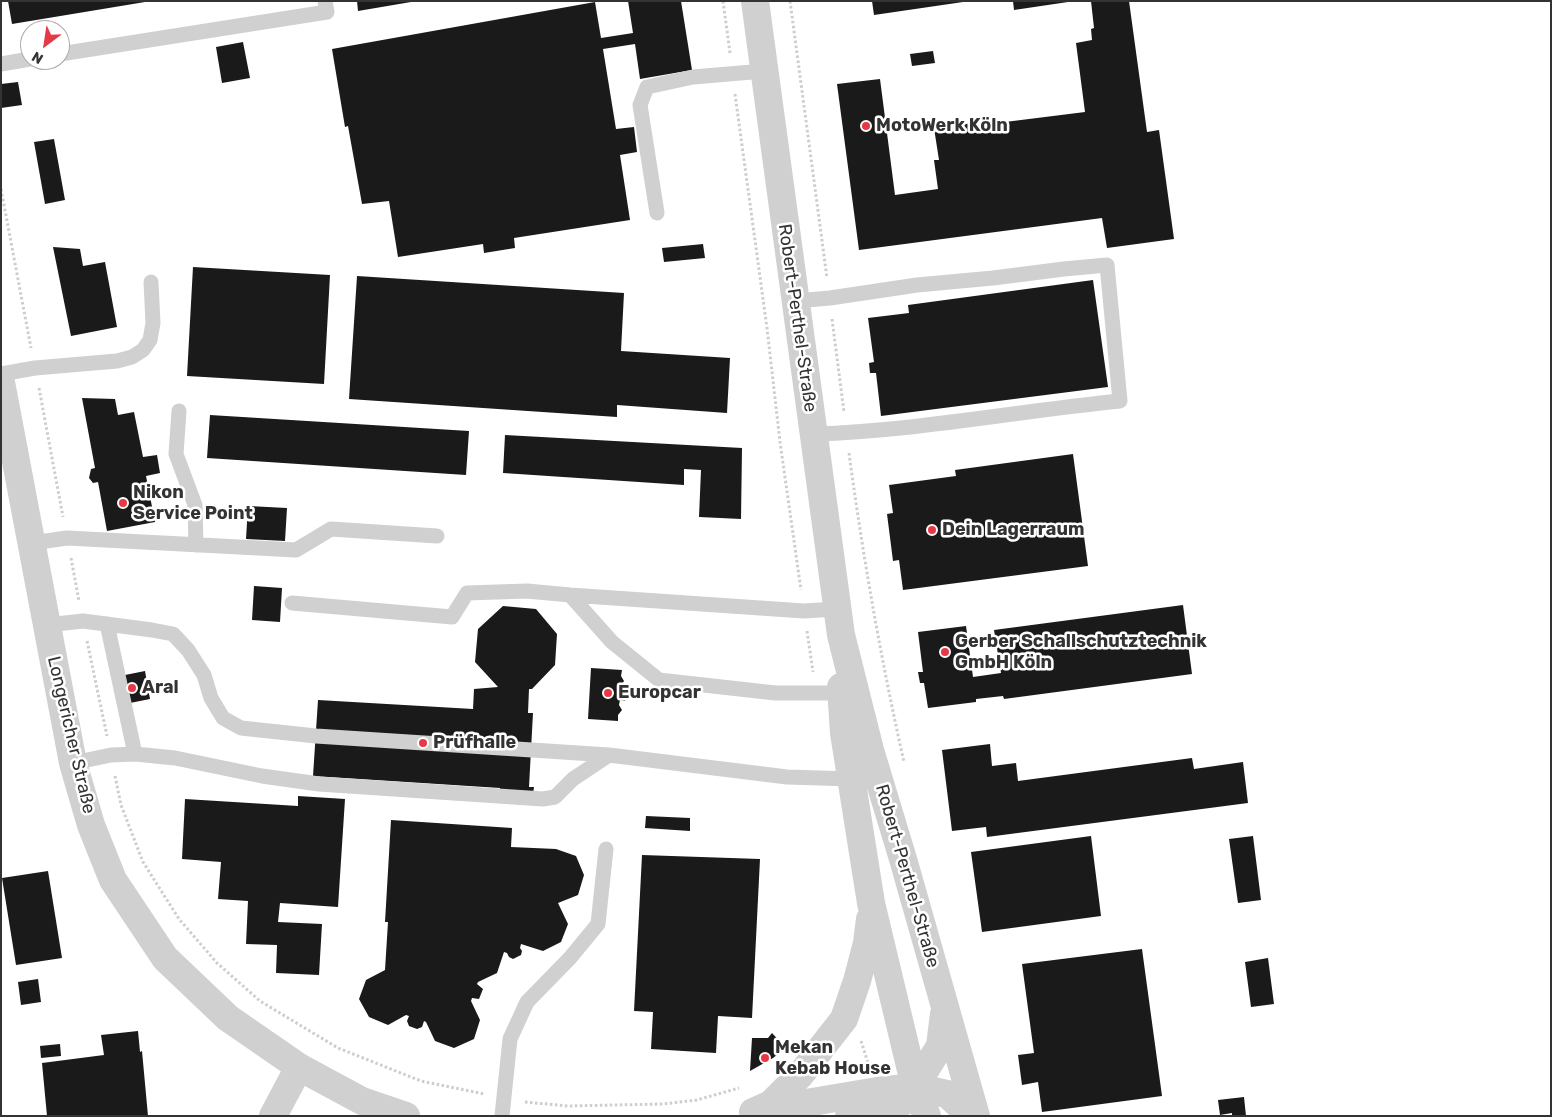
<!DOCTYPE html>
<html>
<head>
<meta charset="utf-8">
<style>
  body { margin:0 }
  #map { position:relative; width:1552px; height:1117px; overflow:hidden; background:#fff; font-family:Rubik,sans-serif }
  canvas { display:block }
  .frame { position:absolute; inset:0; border:2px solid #333; pointer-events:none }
  .north { position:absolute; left:20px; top:20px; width:50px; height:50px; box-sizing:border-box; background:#fff; border:1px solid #adadad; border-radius:50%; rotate:211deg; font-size:14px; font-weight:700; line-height:20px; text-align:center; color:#333 }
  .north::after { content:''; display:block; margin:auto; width:18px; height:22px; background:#e63946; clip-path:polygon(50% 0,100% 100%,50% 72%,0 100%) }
</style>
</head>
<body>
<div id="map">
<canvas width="1552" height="1117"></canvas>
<div class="frame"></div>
<div class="north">N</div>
</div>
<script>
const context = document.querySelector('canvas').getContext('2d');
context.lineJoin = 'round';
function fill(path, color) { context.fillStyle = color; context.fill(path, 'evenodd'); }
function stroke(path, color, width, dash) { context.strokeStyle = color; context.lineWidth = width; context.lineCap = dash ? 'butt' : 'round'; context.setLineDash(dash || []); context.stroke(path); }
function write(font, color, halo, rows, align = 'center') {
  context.font = font + ' Rubik,sans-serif'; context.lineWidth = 5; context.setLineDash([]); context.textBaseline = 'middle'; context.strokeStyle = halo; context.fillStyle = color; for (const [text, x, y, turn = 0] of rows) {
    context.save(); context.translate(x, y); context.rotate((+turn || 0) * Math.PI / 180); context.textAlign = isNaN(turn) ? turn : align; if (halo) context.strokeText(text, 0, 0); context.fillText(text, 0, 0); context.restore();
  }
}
const building = new Path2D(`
  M8,1h137v1l-133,22z
  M357,1h54v1l-53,9z
  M628,1h53l11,69 -52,9 -5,-35 -32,5 13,80 18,-2 3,25 -17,3 10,65 -116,18 1,10 -31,5 -1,-9 -85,13 -9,-56 -27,3 -14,-78 -3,1 -13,-78 263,-47 6,36 32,-5z
  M872,1h91v1l-89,13z
  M1013,1h54l1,1 -54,8z
  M1091,1h38l18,131 12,-2 15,109 -67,9 -5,-30 -243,32 -22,-166 43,-5 15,116 43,-6 -4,-29h5l-5,-32 71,-9v3l80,-10 -9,-69 16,-3 -1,-11 3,-1z
  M243,42l7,36 -28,5 -6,-36z
  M933,51l2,12 -23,3 -2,-12z
  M18,82l4,23 -21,3v-24z
  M54,139l11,61 -20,4 -11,-62z
  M703,244l2,14 -41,4 -2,-14z
  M53,247l27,2 3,17 22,-4 12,65 -46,9z
  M193,267l137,8 -6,109 -137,-8z
  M357,276l267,17 -3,58 109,7 -3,55 -110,-8v12l-268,-18z
  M1093,280l15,107 -227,29 -5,-43h-6l-1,-10 5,-1 -6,-44 41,-5 -1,-8z
  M82,398l33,1 3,16 16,-3 9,45 14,-2 3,18 -14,3 9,46 -48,9 -9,-49 -5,1 -4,-5 2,-9 4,-1z
  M210,415l259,16 -3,44 -259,-17z
  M505,435l237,13 -1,71 -42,-2 2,-47 -17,-1v16l-181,-12z
  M1073,454l15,112 -185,24 -4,-30 -6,1 -6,-47 6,-1 -4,-28 67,-9 -1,-6z
  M248,506l39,2 -2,33 -39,-2z
  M254,586l28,2 -2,34 -28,-2z
  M1183,605l9,69 -188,25 -1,-3 -27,3v3l-48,6 -4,-25h-4l-2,-11h5l-5,-40 48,-6 7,51 28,-4 -7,-43z
  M503,606l33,3 21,25 -2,31 -23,24h-3l-1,24h5l-4,74h5l-1,7 -33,-2v-4l-187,-12 5,-76 155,9 1,-20 24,-2 -23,-25 3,-33z
  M591,668l31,2 -1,6 3,5 -3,5v4h4l3,6 -3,5 -5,-1 -1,5 3,5 -4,5v6l-30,-2z
  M145,671l5,28 -20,4 -5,-28z
  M990,744l2,22 24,-3 2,18 174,-23 2,11 49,-7 5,41 -261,34 -1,-10 -34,4 -10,-81z
  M298,796l47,3 -7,108 -58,-4 -2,19 44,2 -3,51 -43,-2 1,-28 -31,-1 2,-43 -30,-2 3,-37 -39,-3 3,-60 113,7z
  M646,816l44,2v13l-45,-3z
  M391,820l121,8 -1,19 45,2 20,7 8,19 -6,20 -20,8 10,21 -7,18 -18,9 -22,-7 -1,4 2,3 -1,4 -8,4 -4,-2 -2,-4 -3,-1 -7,21 -19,9 -1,2 6,5 -4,10 -7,-1 -1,3 9,19 -6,19 -20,9 -19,-7 -9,-19 -2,-1 -2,6 -5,2 -8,-3 -2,-5 2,-5 -3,-1 -18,10 -19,-8 -10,-18 7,-19 19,-10 3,-48h-3z
  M1091,836l10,80 -119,16 -11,-80z
  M1253,836l8,64 -23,3 -9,-64z
  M642,855l118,4 -8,159 -34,-2 -2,37 -65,-4 2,-37 -19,-1z
  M48,871l14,87 -46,7 -14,-87z
  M1142,949l20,147 -120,16 -4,-30 -16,3 -4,-30 16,-2 -12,-89z
  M1268,958l6,46 -23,3 -6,-45z
  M38,979l3,23 -20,3 -3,-23z
  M138,1031l2,21 2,-1 6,65h-101l-5,-53 62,-8 -3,-20z
  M772,1033l14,15 -13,10 -23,13 2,-33h16z
  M60,1044l1,12 -20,2 -1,-12z
  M1244,1097l2,19h-14v-3l-12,2 -2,-15z`);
const path = new Path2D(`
  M723,1l7,52
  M790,1l37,277
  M735,94l32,234 13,114 21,148
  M1,189l30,159
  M832,319l12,93
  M39,388l24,129
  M849,453c14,104 32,207 55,309
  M71,558l8,43
  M807,631l6,41
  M87,641l20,95
  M115,776l6,29 22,57 36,57 38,44 43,38 78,47 83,33 63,13
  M861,1041l8,25
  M525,1102l43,4 95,-2 34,-4 42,-12`);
const service = new Path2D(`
  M60,54l267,-42 -2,-11
  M1,64l29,-5
  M657,213l-17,-108 7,-18 46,-10 71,-6
  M795,301l35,-3 87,-13 76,-7 71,-9 43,-4 13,136c-102,10 -204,30 -307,33
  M1,374l34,-6 82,-7 15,-4 11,-7 7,-10 3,-17 -2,-41
  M179,411l-3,43 19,51 1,40
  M32,543l35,-5 229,12 35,-21 106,7
  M570,595l234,16 33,-2
  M292,603l160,14 15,-24 60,-2 43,4 42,47 47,38 116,13h66
  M107,624l28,130
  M47,625l36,-4 69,9 21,4 15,16 16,25 7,23 12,20 18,10 75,8 293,19 178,22 65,2
  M73,763l38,-8 24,-1 40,4 87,18 57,8 224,15 12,-2 18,-18 36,-24
  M502,1116l8,-77 17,-37 43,-44 28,-34 8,-75`);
const minor = new Path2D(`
  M273,1116l26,-49`);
const tertiary = new Path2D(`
  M755,1l86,634 29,115 33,109 73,257
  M1,382l72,381 18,62 22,55 52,78 63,60 71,49 63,34 44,15
  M841,687l3,46 27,170 44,184 12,29
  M759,1111l118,-20 38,-4 32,7 24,22
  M753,1112l18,-8 30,-30 43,-55 13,-38 10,-38 3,-24
  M849,1116l32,-5 26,-11 33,-54 4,-32`);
const markers = [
  [866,126,5,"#e63946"],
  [123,503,5,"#e63946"],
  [932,530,5,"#e63946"],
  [945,652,5,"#e63946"],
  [132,688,5,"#e63946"],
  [608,693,5,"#e63946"],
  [423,743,5,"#e63946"],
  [765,1058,5,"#e63946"]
];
const poiNames = [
  ["MotoWerk Köln",876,126],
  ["Nikon",133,493],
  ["Service Point",133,514],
  ["Dein Lagerraum",942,530],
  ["Gerber Schallschutztechnik",955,642],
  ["GmbH Köln",955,663],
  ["Aral",142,688],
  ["Europcar",618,693],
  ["Prüfhalle",433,743],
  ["Mekan",775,1048],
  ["Kebab House",775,1069]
];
const streetNames = [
  ["Robert-Perthel-Straße",797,318,82],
  ["Longericher Straße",71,735,77],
  ["Robert-Perthel-Straße",907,876,74]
];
fill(building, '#1a1a1a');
stroke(path, '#cdcdcd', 3, [2.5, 2.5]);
stroke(service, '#d0d0d0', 15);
stroke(minor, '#d0d0d0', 28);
stroke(tertiary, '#d0d0d0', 28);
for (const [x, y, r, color] of markers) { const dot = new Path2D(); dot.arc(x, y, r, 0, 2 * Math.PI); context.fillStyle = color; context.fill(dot); stroke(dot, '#fff', 2); }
write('bold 18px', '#333', '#fff', poiNames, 'left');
write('18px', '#333', '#fff', streetNames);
</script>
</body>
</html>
